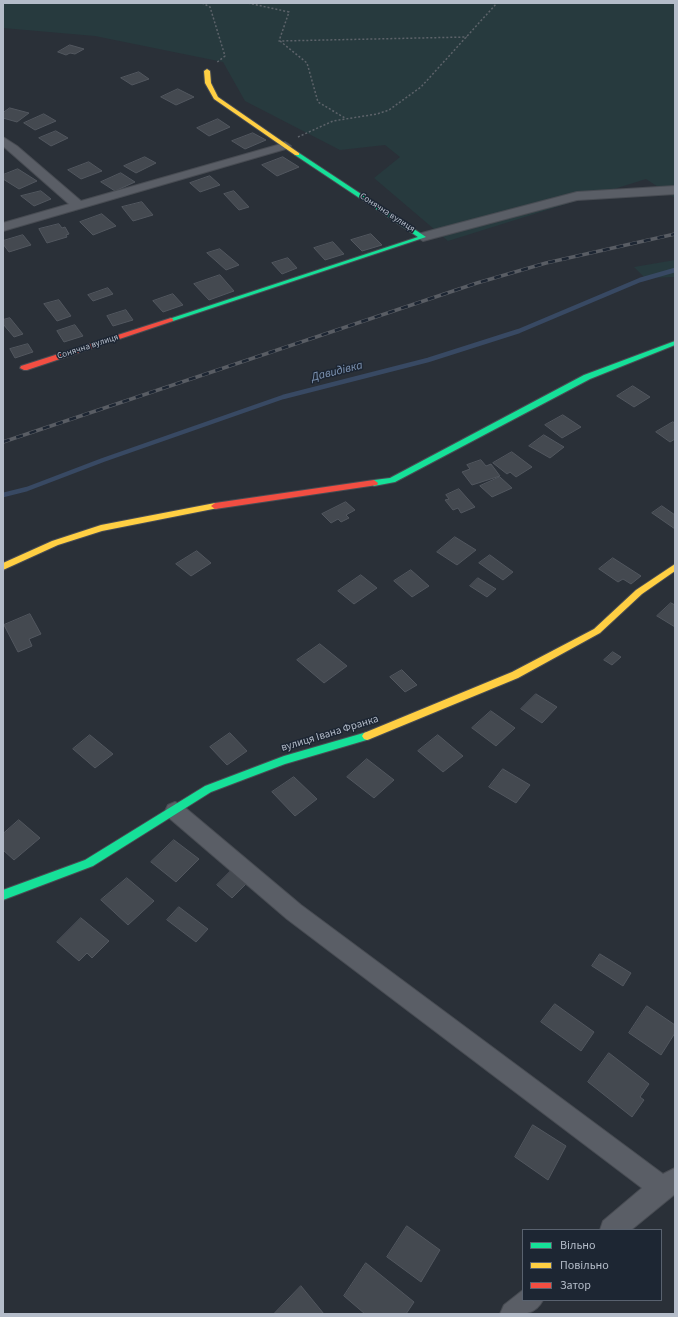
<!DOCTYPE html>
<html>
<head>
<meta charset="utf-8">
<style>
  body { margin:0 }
  #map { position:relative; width:678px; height:1317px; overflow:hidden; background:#2a3038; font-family:"Source Sans 3",sans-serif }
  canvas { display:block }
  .frame { position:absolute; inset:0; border:4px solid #b4bcc9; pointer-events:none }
  .legend { position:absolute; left:522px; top:1229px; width:140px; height:72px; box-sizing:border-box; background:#1d2633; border:1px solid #59626f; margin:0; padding:5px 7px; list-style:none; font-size:12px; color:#b4bcc9 }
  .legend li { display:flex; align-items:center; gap:8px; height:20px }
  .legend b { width:20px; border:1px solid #59626f }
</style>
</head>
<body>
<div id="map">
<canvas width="678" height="1317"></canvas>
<div class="frame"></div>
<ul class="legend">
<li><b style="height:5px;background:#16e098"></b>Вільно</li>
<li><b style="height:5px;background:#ffcf43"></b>Повільно</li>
<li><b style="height:5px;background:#f24e42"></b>Затор</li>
</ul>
</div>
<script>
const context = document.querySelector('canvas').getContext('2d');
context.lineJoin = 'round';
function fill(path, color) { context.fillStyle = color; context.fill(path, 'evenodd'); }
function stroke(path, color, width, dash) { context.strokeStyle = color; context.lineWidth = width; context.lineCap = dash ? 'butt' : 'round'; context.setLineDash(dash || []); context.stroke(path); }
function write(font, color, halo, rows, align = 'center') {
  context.font = font + ' "Source Sans 3",sans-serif'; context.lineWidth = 3; context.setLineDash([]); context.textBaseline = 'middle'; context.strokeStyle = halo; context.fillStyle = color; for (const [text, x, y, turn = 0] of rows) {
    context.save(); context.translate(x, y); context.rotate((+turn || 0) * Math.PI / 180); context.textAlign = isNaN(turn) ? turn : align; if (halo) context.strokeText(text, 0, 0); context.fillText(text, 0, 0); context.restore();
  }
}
const green = new Path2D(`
  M3,3h672v195l-29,-19 -198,62 -74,-63 26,-21 -15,-12 -45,5 -95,-49 -22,-39 -128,-26 -92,-8z
  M675,260v17l-30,1 -11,-11z`);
const stream = new Path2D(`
  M3,495l24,-6 76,-29 180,-63 145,-37 91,-29 121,-51 35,-10`);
const building = new Path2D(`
  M70,45l14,4 -9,5 -5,-1 -4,2 -8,-3z
  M139,72l10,7 -17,6 -11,-7z
  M178,89l16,8 -18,8 -15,-8z
  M10,108l19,5 -12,9 -14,-4v-5z
  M44,114l12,7 -21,9 -11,-7z
  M218,119l12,8 -21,9 -12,-8z
  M56,131l12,7 -17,8 -12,-8z
  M253,133l13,7 -21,9 -13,-8z
  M145,157l11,6 -20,10 -12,-7z
  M283,157l16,10 -22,9 -15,-11z
  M89,162l13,9 -21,8 -13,-9z
  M18,169l19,12 -18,8 -16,-10v-4z
  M121,173l14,9 -20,9 -14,-9z
  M210,176l10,9 -20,7 -10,-9z
  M41,191l10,8 -17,7 -13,-10z
  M234,191l15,16 -10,3 -15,-16z
  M142,202l11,13 -20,6 -11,-14z
  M102,214l14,12 -23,9 -13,-13z
  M59,224l3,4 3,-1 4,7 -3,1 1,2 -20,6 -8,-14z
  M371,234l11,11 -20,6 -11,-11z
  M23,235l8,10 -22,7 -6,-8v-3z
  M333,242l11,12 -19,6 -11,-12z
  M220,249l19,16 -13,5 -19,-17z
  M288,258l9,10 -15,6 -10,-11z
  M220,275l14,16 -25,9 -15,-16z
  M108,288l5,6 -20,7 -5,-6z
  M173,294l10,11 -20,7 -10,-11z
  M59,300l12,16 -14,5 -13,-17z
  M126,310l7,10 -20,6 -6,-10z
  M10,318l13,16 -9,3 -11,-13v-4z
  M75,325l8,11 -19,6 -7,-11z
  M28,344l5,8 -18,6 -5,-9z
  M633,386l17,11 -16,10 -17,-11z
  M563,415l18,12 -19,11 -17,-13z
  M673,422l2,1v16l-5,3 -14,-10z
  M544,435l20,12 -14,11 -21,-12z
  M512,452l20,15 -16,10 -6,-5 -3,2 -14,-11z
  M481,460l5,6 5,-2 9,12 -28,9 -10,-13 8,-3 -3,-4z
  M500,477l12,11 -20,9 -12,-11z
  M459,489l16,18 -14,6 -3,-5 -5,2 -8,-10 4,-1 -3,-4z
  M346,502l9,8 -9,5 3,3 -8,4 -3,-3 -7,4 -9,-9z
  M662,506l13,9v14l-23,-16z
  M455,537l21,13 -19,15 -20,-13z
  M197,551l14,12 -20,13 -15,-12z
  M490,555l23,17 -10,8 -24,-17z
  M613,558l28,18 -10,8 -8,-5 -5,3 -19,-13z
  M411,570l18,16 -17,11 -18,-16z
  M361,575l16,13 -23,16 -16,-13z
  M478,578l18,11 -9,8 -17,-11z
  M671,603l4,2v22l-18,-11z
  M30,614l11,20 -12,5 3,7 -14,6 -14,-27z
  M320,644l27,22 -23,17 -27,-23z
  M613,652l8,5 -9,8 -8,-5z
  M402,670l15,15 -12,7 -15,-15z
  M536,694l21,13 -15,16 -21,-14z
  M491,711l24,17 -19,18 -24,-18z
  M230,733l17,18 -20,14 -17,-18z
  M90,735l23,19 -18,14 -22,-19z
  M438,735l25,21 -20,16 -25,-21z
  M367,759l27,21 -20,18 -27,-21z
  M503,769l27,16 -14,18 -27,-16z
  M294,777l23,22 -22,17 -23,-24z
  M19,820l21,18 -26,22 -11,-10v-16z
  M174,840l25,19 -23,23 -25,-20z
  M234,868l16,12 -18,18 -15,-13z
  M127,878l27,23 -26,24 -27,-25z
  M179,907l29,22 -12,13 -29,-22z
  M81,918l28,23 -17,17 -5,-5 -8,8 -22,-19z
  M600,954l31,19 -8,13 -31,-20z
  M555,1004l39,28 -13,19 -40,-29z
  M647,1006l28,19v8l-14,22 -32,-22z
  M609,1053l40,31 -9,13 4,3 -12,17 -44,-35z
  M533,1125l33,21 -18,34 -33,-23z
  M407,1226l33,24 -19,32 -34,-25z
  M366,1263l48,39 -8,12h-41l-21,-18z
  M301,1286l23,28h-50z`);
const path = new Path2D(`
  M202,3l8,4 15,49 -9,7
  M248,3l41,9 -10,29 188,-4
  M280,41l27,22 11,39 27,16
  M298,137l35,-16 44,-7 12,-4 32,-23 76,-84`);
const street = new Path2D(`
  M3,137l14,9 64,55 200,-57 4,-2 6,4 -2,2 -286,83v-8l66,-19 -66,-58z
  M675,186v8l-98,6 -154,41 -6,-4 1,-3 159,-42z
  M175,802l7,3 119,100 362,269 12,-6v26l-44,36h-31l3,-9 39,-33 -355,-269 -119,-102 -3,-6 3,-6z
  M523,1290v10h20c-9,17 -23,14 -43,14l4,-9z`);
const fast = new Path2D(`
  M295,153h4l127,84 -253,84h-4v-2l249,-82 -123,-82z
  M675,341v4l-85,34 -195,103 -21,4 -4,-3 4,-3 16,-2 194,-103z
  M367,732l3,1 2,3 -2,3 -85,25 -74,28 -118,74 -90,34v-10l82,-30 120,-74 79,-30z`);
const slow = new Path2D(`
  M207,69l3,2 1,12 7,14 81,56v2h-4l-81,-56 -9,-16 -1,-12z
  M215,503l3,1 1,2 -1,2 -116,23 -44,14 -55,25v-7l49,-22 49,-16z
  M675,564v7l-33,23 -42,39 -82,45 -148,61 -3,1 -3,-1 -2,-3 2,-3 148,-61 82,-43 42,-39z`);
const jam = new Path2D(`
  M171,318l2,1v2l-146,49h-3l-4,-2 1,-2z
  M374,480l4,3 -1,2 -162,24 -4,-3 4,-3z`);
const rail = new Path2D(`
  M3,442l474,-159 69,-20 129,-29`);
const farStreetnames = [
  ["Сонячна вулиця",387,213,33],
  ["Сонячна вулиця",88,347,-18]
];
const streetNames = [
  ["вулиця Івана Франка",330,734,-17]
];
const waterNames = [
  ["Давидівка",337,372,-14]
];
fill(green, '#273a3e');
stroke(stream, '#384963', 4.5);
fill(building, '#444950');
stroke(building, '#52575f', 1);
stroke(street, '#484c53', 2);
stroke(fast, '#484c53', 2);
stroke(slow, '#484c53', 2);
stroke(jam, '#484c53', 2);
stroke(path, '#5d636a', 1.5, [2, 2]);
fill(street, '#5a5e66');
fill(fast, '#16e098');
fill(slow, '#ffcf43');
fill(jam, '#f24e42');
stroke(rail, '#595d64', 3.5);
stroke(rail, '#1d2633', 2.5, [7]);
write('9px', '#b4bcc9', '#1d2633', farStreetnames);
write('11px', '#b4bcc9', '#1d2633', streetNames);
write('italic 12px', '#7c92b1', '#1d2633', waterNames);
</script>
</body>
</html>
